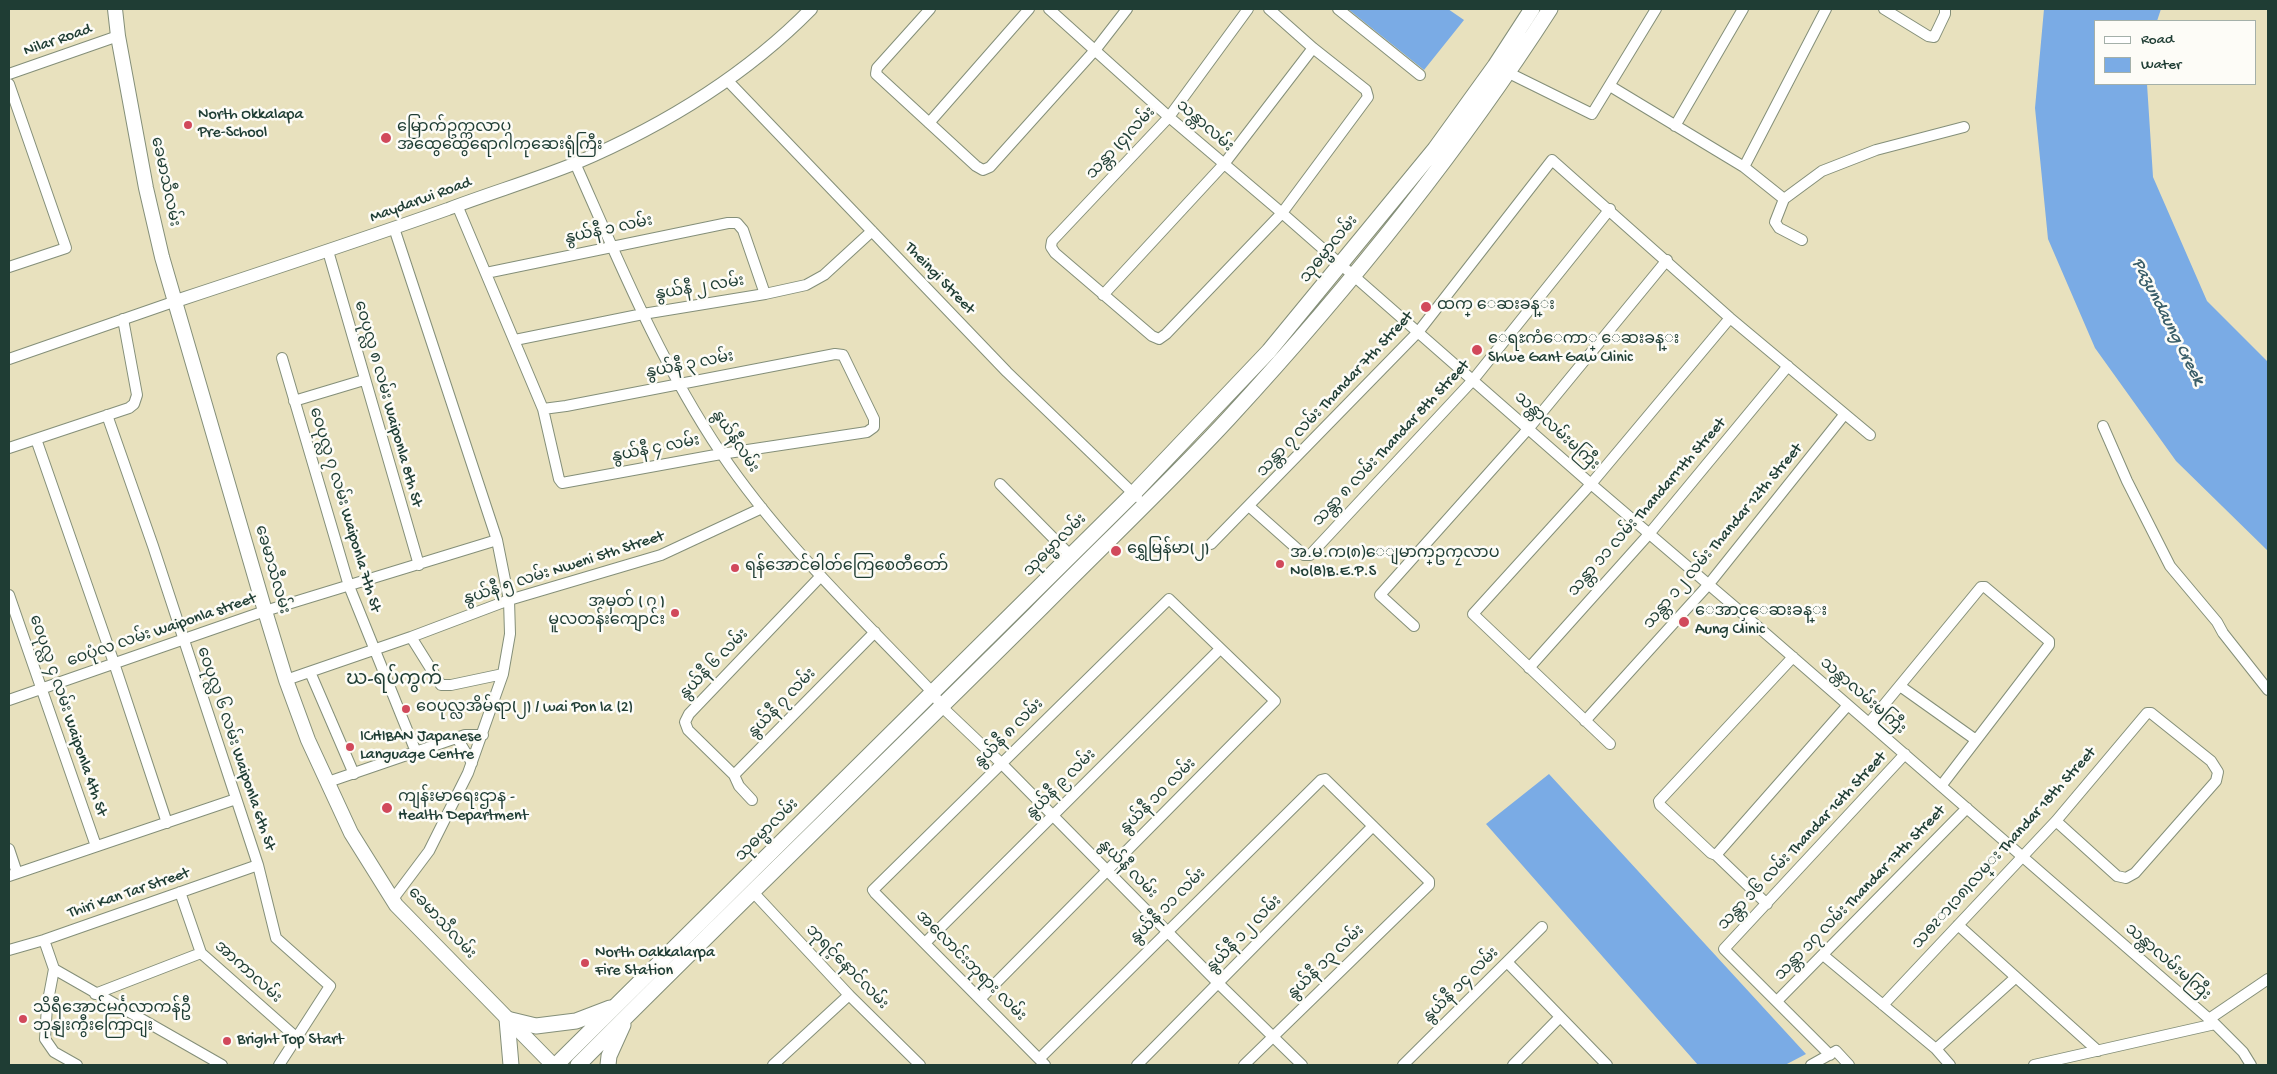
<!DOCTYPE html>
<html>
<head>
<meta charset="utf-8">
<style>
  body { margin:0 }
  #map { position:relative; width:2277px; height:1074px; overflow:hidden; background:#e8e1be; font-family:"Gochi Hand",sans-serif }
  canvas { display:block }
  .frame { position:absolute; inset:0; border:10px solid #1f3d34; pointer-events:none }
  .legend { position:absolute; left:2094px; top:20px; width:162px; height:65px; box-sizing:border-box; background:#fdfcf7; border:1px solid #a4b0a9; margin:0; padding:6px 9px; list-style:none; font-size:15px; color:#1f3d34 }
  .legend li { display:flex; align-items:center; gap:10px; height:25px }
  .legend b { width:25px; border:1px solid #a4b0a9 }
</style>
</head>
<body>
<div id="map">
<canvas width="2277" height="1074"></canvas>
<div class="frame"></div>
<ul class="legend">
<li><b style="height:6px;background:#fff"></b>Road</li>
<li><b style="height:14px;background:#7aabe5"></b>Water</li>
</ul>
</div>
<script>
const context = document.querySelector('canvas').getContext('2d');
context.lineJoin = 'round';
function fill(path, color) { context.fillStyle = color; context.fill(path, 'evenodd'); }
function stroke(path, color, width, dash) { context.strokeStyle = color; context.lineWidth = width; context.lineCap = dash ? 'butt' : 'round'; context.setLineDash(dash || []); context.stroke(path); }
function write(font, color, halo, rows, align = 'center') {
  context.font = font + ' "Gochi Hand","Noto Sans Myanmar",sans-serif'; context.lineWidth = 5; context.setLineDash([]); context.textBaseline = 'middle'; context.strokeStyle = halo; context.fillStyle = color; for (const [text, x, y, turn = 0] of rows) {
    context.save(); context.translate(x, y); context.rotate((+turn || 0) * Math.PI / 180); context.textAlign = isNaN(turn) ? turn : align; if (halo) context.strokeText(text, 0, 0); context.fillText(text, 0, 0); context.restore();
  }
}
const water = new Path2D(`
  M1348,9h100l16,11 -40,50z
  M2044,9h117l-4,12h-61v63h51l6,93 54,124 61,61v189l-92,-90 -81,-113 -47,-109 -13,-131z
  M1549,774l257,280 -21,11h-87l-212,-241z`);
const minor = new Path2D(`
  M930,9l-53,59 -1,6 100,92 7,4 7,-3 106,-118 31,-40
  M1049,9l120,108 113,96 309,271 158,135 466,405 28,28 8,13
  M1248,9l-79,108 -117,124 -1,6 4,6 97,83 7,3 7,-5 116,-121 86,-116 -2,-7 -53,-42 -44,-39
  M1338,9l82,66
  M1884,9l44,27 6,1 11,-23v-5
  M1509,73l83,41 64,-105
  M9,74l109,-38
  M728,81l279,291 130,125
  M9,84l57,164 -57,19
  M1610,86l134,81 40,32
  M929,123l100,-114
  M1675,126l68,-117
  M575,163c44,99 85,199 146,290 60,89 138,162 212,240l9,14 59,56 218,221 83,81
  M1744,167l82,-158
  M457,205l86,204 16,70 3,4 159,-29 146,-22 7,-5v-8l-31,-64 -8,-1 -269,52 -23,3
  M1802,240l-23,-12 -4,-6 9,-23 38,-28 54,-21 88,-23
  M328,251l91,314
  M486,273l242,-50h9l6,7 22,64
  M1103,295l121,-131 89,-116
  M515,340l128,-26 122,-20 41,-9 18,-10 48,-44
  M282,358l67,228 67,166
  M9,359l167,-58
  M294,401l70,-21
  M107,415l46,131 105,319 18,73 54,48 -51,79
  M2103,426l24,55 43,85 47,56 6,11 45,57
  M36,439l78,224 53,160
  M9,448l120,-40 5,-4 3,-9 -14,-76
  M1000,484l71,72
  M1250,507l54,48h6l163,-175 137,-171
  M1211,544l208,-213 133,-171 178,158 140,117
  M9,595l87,251
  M1414,626l-34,-31 149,-167 138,-168
  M411,637l30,48h10l52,-11
  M1793,657l-134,144 1,4 51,48 5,2 132,-150
  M1529,668l120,-134 139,-168
  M310,672l44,102
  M286,680l125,-43 98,-37 152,-45 101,-47
  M1900,686l76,54
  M9,700l256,-89 232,-71
  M1585,721l124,-137 135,-169
  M1869,723l112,-136h4l64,54v4l-108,141
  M457,738l15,25
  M1610,744l-137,-130 118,-130 139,-166
  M734,775l-46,-45 -3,-8 4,-8 131,-137
  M328,782l137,-47h18
  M752,800l-13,-14 -5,-11 141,-143
  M9,849l8,24
  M1716,855l51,49
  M9,876l227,-77
  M752,891l97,104 71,70
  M180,892l21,61 96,85
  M393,899l36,-48 39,-78 35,-99 7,-40 -1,-34 -12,-60 -103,-312
  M1958,925l140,126
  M44,940l10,29 168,96
  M925,943l295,-294
  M9,950l35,-10 214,-75
  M1823,955l113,94 14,16
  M1507,962l100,103
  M54,969l-7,37 -2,33 9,13 23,13
  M95,994l106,-41
  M980,999l295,-298 -106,-102 -296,291 2,3 170,172
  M1777,1001l190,-193
  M1883,1005l173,-184 91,-108h4l60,48 7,11 -2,9 -81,92 -9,5 -9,-2 -61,-55
  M2209,1019l59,-40
  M1936,1049l79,-71
  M1830,1055l-106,-106 181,-195
  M1039,1059l282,-279 4,-1 104,102v4l-185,180
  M773,1065l76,-70
  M1137,1065l236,-239
  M1403,1065l139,-138
  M1513,1065l47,-48
  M1811,1065l25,-14 13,14
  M2034,1065l181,-41`);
const tertiary = new Path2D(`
  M176,301c91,-30 182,-60 272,-92 42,-16 86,-29 128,-46 87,-37 168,-86 235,-154`);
const secondary = new Path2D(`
  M115,9l3,27 28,152 16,69 103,354 21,69 22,60 43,93 45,72 157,160`);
const primary = new Path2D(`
  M511,1065l-4,-46 29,7 40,-5 34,-13
  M556,1065l577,-571 136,-143 166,-202 60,-83 37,-57
  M578,1065c151,-152 306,-301 458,-452 64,-65 131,-128 193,-195 118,-128 227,-263 321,-409
  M608,1065l1,-9 14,-31`);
const markers = [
  [188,125,5,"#d1495b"],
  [386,138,6,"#d1495b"],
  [1426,307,6,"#d1495b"],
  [1477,350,6,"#d1495b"],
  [1116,551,6,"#d1495b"],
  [1280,564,5,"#d1495b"],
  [735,568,5,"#d1495b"],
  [675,613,5,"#d1495b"],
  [1684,622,6,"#d1495b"],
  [406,709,5,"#d1495b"],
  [350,747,5,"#d1495b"],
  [387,808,6,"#d1495b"],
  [585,963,5,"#d1495b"],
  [23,1019,5,"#d1495b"],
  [227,1041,5,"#d1495b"]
];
const streetNames = [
  ["Nilar Road",58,41,-19],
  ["သန္တာလမ်း",1204,127,41],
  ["သန္တာ (၄)လမ်း",1122,144,-47],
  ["ခေမာသီလမ်း",164,182,78],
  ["Maydarwi Road",421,201,-20],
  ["နွယ်နီ ၁ လမ်း",609,231,-12],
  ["သုဓမ္မာလမ်း",1330,250,-51],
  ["Theingi Street",939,279,46],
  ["နွယ်နီ ၂ လမ်း",700,289,-9],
  ["နွယ်နီ ၃ လမ်း",690,366,-11],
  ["သန္တာ ၇ လမ်း Thandar 7th Street",1336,395,-47],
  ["ဝေပုလ္လ ၈ လမ်း Waiponla 8th St",387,404,74],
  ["သန္တာလမ်းမကြီး",1556,432,42],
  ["နွယ်နီလမ်း",734,442,56],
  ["သန္တာ ၈ လမ်း Thandar 8th Street",1392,444,-47],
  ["နွယ်နီ ၄ လမ်း",656,450,-11],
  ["သန္တာ ၁၁ လမ်း Thandar11th Street",1648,508,-49],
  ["ဝေပုလ္လ ၇ လမ်း Waiponla 7th St",344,510,73],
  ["သန္တာ ၁၂ လမ်း Thandar 12th Street",1724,537,-50],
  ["သုဓမ္မာလမ်း",1056,546,-45],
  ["နွယ်နီ ၅ လမ်း Nweni 5th Street",564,569,-18],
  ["ခေမာသီလမ်း",271,570,74],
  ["ဝေပုံလ လမ်း Waiponla street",162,631,-19],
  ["နွယ်နီ ၆ လမ်း",715,665,-46],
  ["သန္တာလမ်းမကြီး",1862,697,41],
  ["နွယ်နီ ၇ လမ်း",783,704,-46],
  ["ဝေပုလ္လ ၄ လမ်း Waiponla 4th St",67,716,71],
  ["နွယ်နီ ၈ လမ်း",1010,734,-45],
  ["ဝေပုလ္လ ၆ လမ်း Waiponla 6th St",235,749,71],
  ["နွယ်နီ ၉ လမ်း",1062,785,-45],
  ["နွယ်နီ ၁၀ လမ်း",1159,797,-45],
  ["သုဓမ္မာလမ်း",768,831,-45],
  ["သန္တာ ၁၆ လမ်း Thandar 16th Street",1803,842,-47],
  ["သႎၩာ(၁၈)လမ္း Thandar 18th Street",2005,849,-48],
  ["နွယ်နီ လမ်း",1127,870,45],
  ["Thiri Kan Tar Street",129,894,-19],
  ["သန္တာ ၁၇ လမ်း Thandar 17th Street",1861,894,-46],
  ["နွယ်နီ ၁၁ လမ်း",1169,907,-45],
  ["ခေမာသီလမ်း",441,924,47],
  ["နွယ်နီ ၁၂ လမ်း",1245,935,-46],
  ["နွယ်နီ ၁၃ လမ်း",1327,963,-44],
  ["သန္တာလမ်းမကြီး",2167,963,41],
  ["အလောင်းဘုရား လမ်း",970,967,45],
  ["ဘုရင့်နောင်လမ်း",846,968,46],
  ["အာကာလမ်း",247,973,42],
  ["နွယ်နီ ၁၄ လမ်း",1462,986,-45]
];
const poiNames = [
  ["North Okkalapa",198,116],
  ["Pre-School",198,134],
  ["မြောက်ဥက္ကလာပ",397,129],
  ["အထွေထွေရောဂါကုဆေးရုံကြီး",397,147],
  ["ထက္ ေဆးခန္း",1437,307],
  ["ေရႊကံေကာ္ ေဆးခန္း",1488,341],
  ["Shwe Gant Gaw Clinic",1488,359],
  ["ရွှေမြန်မာ(၂)",1127,551],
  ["အ.မ.က(၈)ေျမာက္ဥကၠလာပ",1290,555],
  ["No(8)B.E.P.S",1290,573],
  ["ရန်အောင်ဓါတ်ကြေစေတီတော်",745,568],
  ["အမှတ် ( ၇ )",665,604,"right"],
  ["မူလတန်းကျောင်း",665,622,"right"],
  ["ေအာင္ေဆးခန္း",1695,613],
  ["Aung Clinic",1695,631],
  ["ဝေပုလ္လအိမ်ရာ(၂) / wai Pon la (2)",416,709],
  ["ICHIBAN Japanese",360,738],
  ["Language Centre",360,756],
  ["ကျန်းမာရေးဌာန -",398,799],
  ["Health Department",398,817],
  ["North Oakkalarpa",595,954],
  ["Fire Station",595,972],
  ["သိရီအောင်မင်္ဂလာကန်ဦ",33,1010],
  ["ဘုနျးကွီးကြောငျး",33,1028],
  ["Bright Top Start",237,1041]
];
const waterNames = [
  ["Pazundaung Creek",2167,322,63]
];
const quarterNames = [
  ["ဃ-ရပ်ကွက်",394,681]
];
fill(water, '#7aabe5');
stroke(minor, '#848f79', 12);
stroke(tertiary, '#848f79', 14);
stroke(secondary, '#848f79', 16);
stroke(primary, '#848f79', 17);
stroke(minor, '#fff', 10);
stroke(tertiary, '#fff', 12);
stroke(secondary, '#fff', 14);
stroke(primary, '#fff', 15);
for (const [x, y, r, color] of markers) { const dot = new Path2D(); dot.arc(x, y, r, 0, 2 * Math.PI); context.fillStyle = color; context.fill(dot); stroke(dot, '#fdfcf7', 2); }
write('16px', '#1f3d34', '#fdfcf7', streetNames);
write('16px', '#1f3d34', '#fdfcf7', poiNames, 'left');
write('italic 18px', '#3a5e69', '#fdfcf7', waterNames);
write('19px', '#1f3d34', '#fdfcf7', quarterNames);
</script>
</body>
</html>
